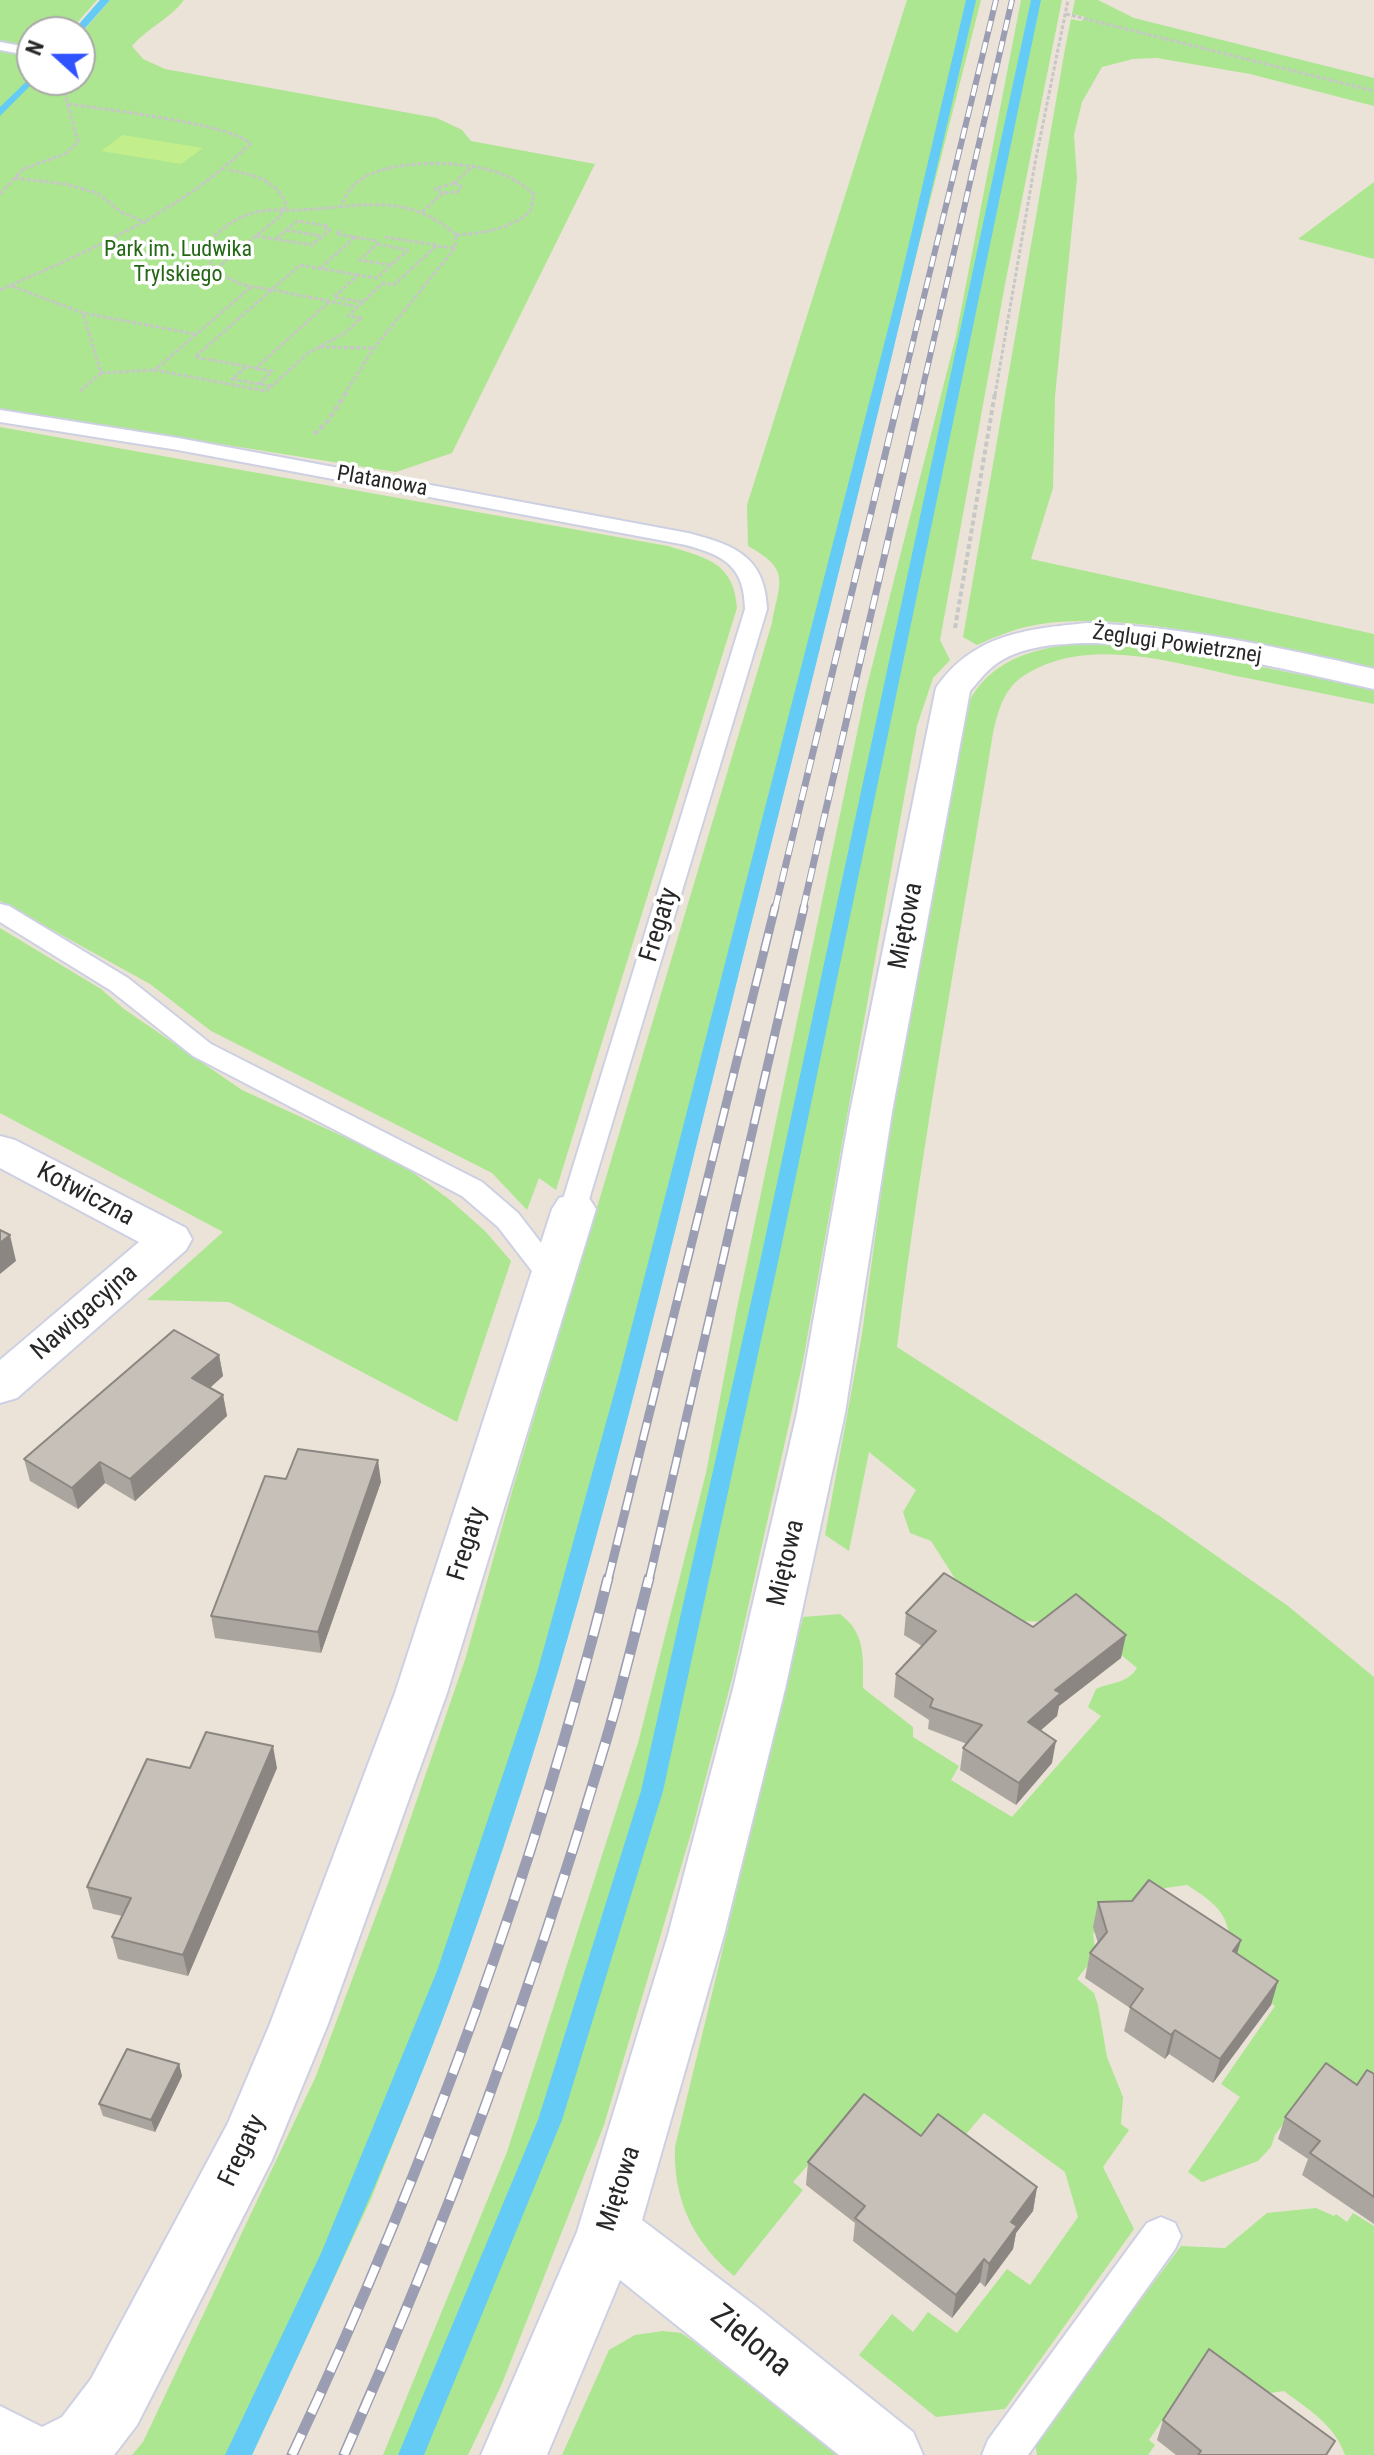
<!DOCTYPE html>
<html>
<head>
<meta charset="utf-8">
<style>
  body { margin:0 }
  #map { position:relative; width:1374px; height:2455px; overflow:hidden; background:#ebe3d8; font-family:"Roboto Condensed",sans-serif }
  canvas { display:block }
  .north { position:absolute; left:16px; top:16px; width:80px; height:80px; box-sizing:border-box; background:#fff; border:2px solid #a9a9a9; border-radius:50%; rotate:291deg; font-size:22px; font-weight:700; line-height:32px; text-align:center; color:#272727 }
  .north::after { content:''; display:block; margin:auto; width:28px; height:36px; background:#3153ff; clip-path:polygon(50% 0,100% 100%,50% 72%,0 100%) }
</style>
</head>
<body>
<div id="map">
<canvas width="1374" height="2455"></canvas>
<div class="north">N</div>
</div>
<script>
const context = document.querySelector('canvas').getContext('2d');
context.lineJoin = 'round';
function fill(path, color) { context.fillStyle = color; context.fill(path, 'evenodd'); }
function stroke(path, color, width, dash) { context.strokeStyle = color; context.lineWidth = width; context.lineCap = dash ? 'butt' : 'round'; context.setLineDash(dash || []); context.stroke(path); }
function write(font, color, halo, rows, align = 'center') {
  context.font = font + ' "Roboto Condensed",sans-serif'; context.lineWidth = 7; context.setLineDash([]); context.textBaseline = 'middle'; context.strokeStyle = halo; context.fillStyle = color; for (const [text, x, y, turn = 0] of rows) {
    context.save(); context.translate(x, y); context.rotate((+turn || 0) * Math.PI / 180); context.textAlign = isNaN(turn) ? turn : align; if (halo) context.strokeText(text, 0, 0); context.fillText(text, 0, 0); context.restore();
  }
}
const green = new Path2D(`
  M0,0h97l-28,32h-37v16l-32,-6z
  M110,0h74c-14,19 -37,28 -52,46l11,13 22,10 272,49 25,12 9,11 124,23 -143,289 -56,19 -396,-63v-358l32,6v23h48v-45z
  M907,0h74l-264,1040 -87,367 -92,330 -95,281 -72,181 -119,256h-120l11,-13 173,-366 74,-198 75,-218 48,-172 259,-865c8,-43 19,-53 -24,-77l-1,-41z
  M1021,0h41l-56,279 -66,361 10,20 -17,18 -16,48 -114,635 -70,314 -41,155 -88,295 -103,261 -33,69h-85l124,-303 131,-409 68,-270 30,-160 130,-623 90,-354z
  M1075,0h23l36,18 240,60v28l-124,-32 -93,-16 -24,1 -31,8 -20,35 -8,33 3,43 -22,218 -2,92 -22,71 343,75v36c-98,-20 -236,-60 -333,-46 -22,3 -44,12 -64,21l-14,-8 102,-588 6,-30 10,2 4,-4 -13,-3z
  M1374,182v77l-76,-20z
  M0,427l668,119c38,12 66,16 69,62l-181,582 -17,-12 -12,32 -35,-37 -281,-142 -61,-47 -150,-83z
  M1102,643l93,11 179,35v15c-42,-9 -85,-17 -127,-26 -66,-13 -154,-43 -217,-6 -25,13 -31,35 -37,61 -33,204 -71,408 -96,614l264,170 127,89 86,71v422l-57,-21 -42,57 -4,12 -13,14 -56,21 -14,-10 52,-75 -19,-13 54,-78 -42,-30c-5,-52 1,-62 -46,-91l-22,3c-20,22 -52,23 -72,46l3,21 -19,24 17,14 4,12 9,52 16,40 -2,27 8,6 -26,37 31,62 -129,180 -69,8 -77,-62 33,-41 21,18 15,-20 29,21 50,-64 23,16 48,-68 -13,-45 -81,-59 -28,33 -40,3 -57,-42 -66,75 10,8 -69,86c-41,-34 -61,-77 -59,-129l128,-530 37,-3c26,19 23,44 23,74l50,39v10l46,29 -8,14 61,37 89,-101 -13,-9 8,-18c15,-7 31,-5 41,-21l-69,-57 -20,11 -28,-1 -59,-33 -30,-47 -21,-8 -7,-21 13,-22 -47,-38 -20,99 -24,-16 37,-201 30,-221 78,-413c26,-48 82,-56 132,-57z
  M0,928l101,61 23,20 118,81 157,72 51,38 35,31 26,30 -54,161 -228,-120 -82,-2 76,-68 -223,-119z
  M1316,2208l18,8 2,-2 11,8 6,-9 21,13v229h-29c-11,-31 -36,-45 -61,-64l-14,2 -10,15 -59,-44 -52,76 6,5 -7,10h-111l-2,-13 146,-196 44,2 42,-35z
  M663,2331l18,2 12,8 144,114h-275l47,-105 26,-15z`);
const pitch = new Path2D(`
  M123,135l80,13 -22,16 -80,-13z`);
const stream = new Path2D(`
  M100,0h10l-30,34 -8,-2z
  M966,0h10c-75,327 -157,652 -238,977 -83,333 -160,670 -277,993 -60,165 -134,326 -209,485h-27l97,-204 115,-280 100,-298 83,-301 278,-1082z
  M1031,0h10l-263,1262 -115,529 -101,329 -138,335h-26l140,-335 103,-329 119,-529z
  M32,76l3,5 -35,35v-9z`);
const pathFar1 = new Path2D(`
  M1066,14l308,77
  M15,178l50,6 32,9 24,19 25,11
  M454,183l7,3 -3,6 -15,1 -8,-4z
  M454,183l20,-18
  M0,194l23,-25 42,-15 13,-12 -15,-55 -16,-5
  M342,203c3,-5 6,-12 10,-16 27,-30 110,-27 144,-15 15,5 26,12 38,22l-4,18c-22,18 -47,21 -74,23
  M422,212l21,-19
  M286,230l35,6
  M256,236l56,9 18,-15 -5,-1 3,-3 -31,-5 -21,18
  M355,237l22,4
  M385,237l51,8
  M377,244l31,6 -17,15 -31,-5z
  M321,268l34,-31 -19,-3 6,-5
  M216,269l63,-52 7,-13c-10,-25 -34,-30 -59,-34
  M12,286l71,27 112,21
  M251,287l-96,83 111,21 42,-38 37,-20 16,-15 -13,-2 35,-33 11,2 42,-39 19,2
  M0,290c90,-40 178,-76 250,-146 -16,-20 -149,-35 -181,-40
  M329,302l-73,66 -61,-11 105,-92 58,10
  M363,302l-29,-5 24,-22 19,3 14,-13
  M320,347l54,1
  M246,367l-14,12 38,7
  M257,369l15,2 -13,13
  M101,373l54,-3
  M80,391l21,-18 -18,-60
  M344,395l30,-47 81,-100 1,-13c-49,-44 -96,-28 -156,-25 -17,1 -30,-2 -47,3 -42,13 -68,49 -14,70 10,4 24,5 35,7 28,6 56,11 84,17
  M995,395l40,-232 33,-163`);
const path = new Path2D(`
  M314,434l13,-12 19,-29
  M955,628l40,-235`);
const lane = new Path2D(`
  M0,42l32,6v8l-32,-6z
  M0,410l178,28 510,95c46,12 77,23 79,76l-183,607 -10,3 -10,-3 -4,-7 185,-600c-1,-43 -20,-53 -59,-64l-508,-95 -178,-28z
  M0,904l9,2 119,72 83,66 271,138 36,31 44,57 4,7 -4,7 -10,3 -10,-3 -44,-57 -36,-31 -269,-140 -83,-66 -110,-68z
  M1161,2217l14,6 6,13 -6,13 -147,206h-46l6,-15 159,-217z`);
const street = new Path2D(`
  M1087,623c98,4 191,24 287,46v20c-84,-18 -307,-77 -378,-25 -10,7 -18,18 -26,27l-78,421 -47,301 -60,276 -61,246 -82,285 116,88 155,124 10,23h-84l-219,-175 -73,175h-66l96,-223 91,-297 65,-246 64,-276 53,-301 86,-424c37,-54 91,-59 151,-65z
  M0,1136l15,4 171,88 6,11 -6,11 -169,148 -17,5v-43l139,-118 -139,-74z
  M574,1194l15,4 7,11 -149,484 -119,331 -56,136 -135,265 -23,30h-114v-49l42,21 20,-10 29,-38 137,-256 42,-99 125,-331 157,-484 7,-11z`);
const railFar3 = new Path2D(`
  M900,395l96,-395
  M921,395l91,-395`);
const railFar2 = new Path2D(`
  M775,909l125,-516
  M803,909l119,-516`);
const railFar1 = new Path2D(`
  M608,1580l167,-673
  M649,1580l155,-673`);
const rail = new Path2D(`
  M292,2455c132,-282 240,-575 316,-877
  M344,2455c101,-228 187,-462 258,-701 18,-58 32,-117 47,-176`);
const wall = new Path2D(`
  M219,1355l4,21 -13,12 13,7 4,21 -92,85 -30,-18 -27,26 -48,-28 -6,-22z
  M286,1479l95,3 -60,171 -106,-15 -4,-22z
  M906,1613l127,14 88,31 -62,48 -2,10 -17,15 12,32 -36,42 -56,-35 3,-22 4,-4 -39,-15 1,-9 -35,-23 2,-23 26,-28 -18,-11z
  M190,1768h87l-89,208 -70,-17 -6,-22 10,-21 -29,-7 -6,-22z
  M1098,1902l143,38 -4,14 41,27 -7,24 -58,78 -44,-29 -4,5 -41,-28 6,-23 -45,-30 5,-25 8,-10 -5,-16z
  M179,2064l3,12 -27,56 -52,-16 -4,-12z
  M1374,2074v150l-72,-49 6,-16 -30,-20 7,-22 72,-32z
  M921,2136l116,51 -4,24 -17,22 -3,16 -28,38 -5,-5 -28,36 -99,-77 2,-18 -49,-38 2,-23z
  M1163,2420l166,35h-153l-19,-15z`);
const shadedWall = new Path2D(`
  M10,1235l6,26 -16,13v-31z
  M219,1355l4,21 -27,24 -4,-22z
  M223,1395l4,21 -92,85 -5,-22z
  M378,1460l3,22 -60,171 -3,-21z
  M100,1462l5,21 -27,26 -6,-21z
  M1126,1635l-5,23 -62,48 -2,10 -33,29 4,-23 27,-32z
  M1056,1741l-4,22 -36,42 3,-22z
  M273,1746l4,22 -89,208 -5,-21z
  M1241,1940l-7,24 -1,-13z
  M1278,1981l-7,24 -58,78 7,-24z
  M1175,2030l-6,24 -4,5 6,-24z
  M179,2064l3,12 -27,56 -4,-12z
  M1037,2187l-4,24 -17,22 -3,16 -28,38 4,-23 22,-42z
  M984,2259l-4,23 -28,36 4,-23z`);
const building = new Path2D(`
  M0,1230l10,5 -10,8z
  M174,1330l45,25 -27,23 31,17 -93,84 -30,-17 -28,26 -48,-29z
  M298,1449l80,11 -60,172 -107,-16 54,-140 21,3z
  M944,1573l89,54 43,-33 50,41 -71,55 6,3 -33,29 28,19 -37,42 -56,-35 19,-23 -52,-18 3,-8 -37,-25 40,-43 -30,-18z
  M206,1732l67,14 -90,209 -71,-18 19,-39 -44,-11 60,-128 43,9z
  M1149,1880l92,60 -8,11 45,30 -58,78 -45,-29 -4,5 -41,-28 13,-18 -53,-36 17,-21 -9,-30 34,-1z
  M127,2049l52,15 -28,56 -52,-16z
  M1326,2063l31,22 10,-15 7,4v123l-64,-44 10,-12 -35,-24z
  M864,2094l57,42 17,-22 99,73 -26,35 6,4 -28,38 -5,-5 -28,36 -101,-77 10,-12 -57,-44z
  M1209,2349l126,92 -9,14h-128l3,-4 -38,-31z`);
const farParknames = [
  ["Park im. Ludwika",178,250],
  ["Trylskiego",178,275]
];
const farStreetnames = [
  ["Platanowa",382,482,10],
  ["Żeglugi Powietrznej",1177,645,8]
];
const streetNames = [
  ["Fregaty",660,925,-73],
  ["Miętowa",907,926,-79],
  ["Kotwiczna",85,1195,28],
  ["Nawigacyjna",85,1313,-41],
  ["Fregaty",468,1544,-73],
  ["Miętowa",787,1563,-77],
  ["Fregaty",243,2151,-65],
  ["Miętowa",620,2189,-72]
];
const nearStreetnames = [
  ["Zielona",750,2342,39]
];
fill(green, '#ace690');
fill(pitch, '#c2ee8b');
fill(stream, '#63cbf5');
stroke(lane, '#cdd0e2', 4);
stroke(street, '#cdd0e2', 4);
stroke(pathFar1, '#c7c7c7', 3, [4, 2]);
stroke(path, '#c7c7c7', 4, [5, 3]);
fill(lane, '#fff');
fill(street, '#fff');
stroke(railFar3, '#9b9eb3', 6);
stroke(railFar2, '#9b9eb3', 7);
stroke(railFar1, '#9b9eb3', 9);
stroke(rail, '#9b9eb3', 11);
stroke(railFar3, '#fff', 4, [11]);
stroke(railFar2, '#fff', 5, [14]);
stroke(railFar1, '#fff', 6, [18]);
stroke(rail, '#fff', 8, [23]);
fill(wall, '#aaa59e');
fill(shadedWall, '#8b8681');
fill(building, '#c6c0b8');
stroke(building, '#8b8681', 2);
write('22px', '#246715', '#fff', farParknames);
write('22px', '#272727', '#fff', farStreetnames);
write('26px', '#272727', '#fff', streetNames);
write('32px', '#272727', '#fff', nearStreetnames);
</script>
</body>
</html>
